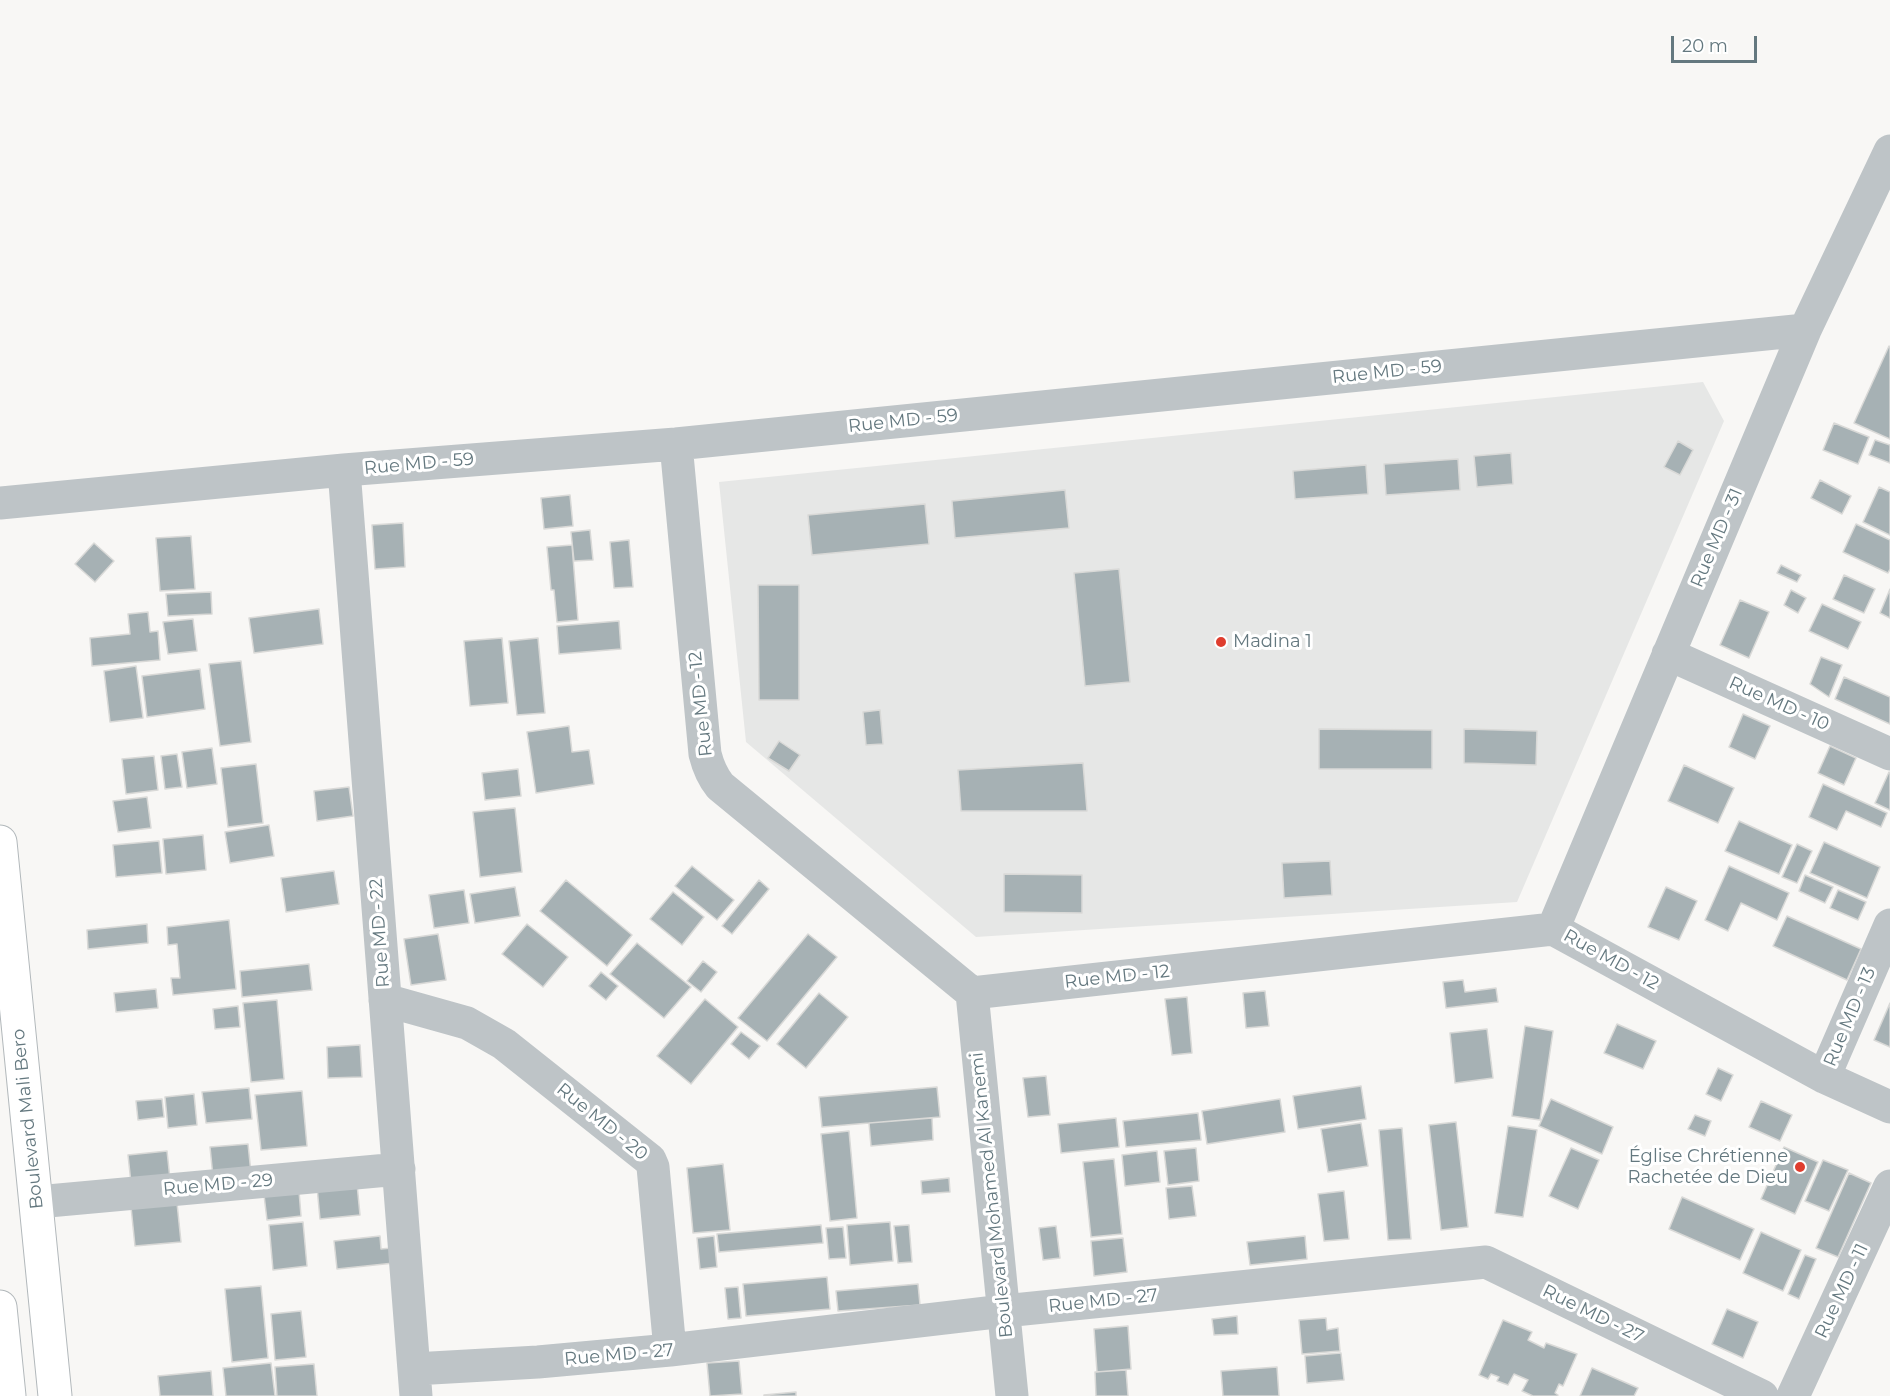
<!DOCTYPE html>
<html>
<head>
<meta charset="utf-8">
<style>
  body { margin:0 }
  #map { position:relative; width:1890px; height:1396px; overflow:hidden; background:#f8f7f5; font-family:Montserrat,sans-serif }
  canvas { display:block }
  .scale { position:absolute; left:1671px; top:36px; width:86px; height:27px; box-sizing:border-box; border:3px solid #64787f; border-top:0; padding-left:8px; font-size:18px; line-height:21px; white-space:nowrap; color:#64787f; -webkit-text-stroke:4px #fff; paint-order:stroke }
</style>
</head>
<body>
<div id="map">
<canvas width="1890" height="1396"></canvas>
<div class="scale">20 m</div>
</div>
<script>
const context = document.querySelector('canvas').getContext('2d');
context.lineJoin = 'round';
function fill(path, color) { context.fillStyle = color; context.fill(path, 'evenodd'); }
function stroke(path, color, width, dash) { context.strokeStyle = color; context.lineWidth = width; context.lineCap = dash ? 'butt' : 'round'; context.setLineDash(dash || []); context.stroke(path); }
function write(font, color, halo, rows, align = 'center') {
  context.font = font + ' Montserrat,sans-serif'; context.lineWidth = 6; context.setLineDash([]); context.textBaseline = 'middle'; context.strokeStyle = halo; context.fillStyle = color; for (const [text, x, y, turn = 0] of rows) {
    context.save(); context.translate(x, y); context.rotate((+turn || 0) * Math.PI / 180); context.textAlign = isNaN(turn) ? turn : align; if (halo) context.strokeText(text, 0, 0); context.fillText(text, 0, 0); context.restore();
  }
}
const built = new Path2D(`
  M1703,382l21,39 -207,481 -541,35 -230,-195 -27,-260z`);
const building = new Path2D(`
  M1889,346l1,1v92l-36,-16z
  M1834,423l35,14 -11,27 -35,-14z
  M1875,440l15,5v18l-21,-8z
  M1678,441l15,9 -13,25 -16,-8z
  M1511,453l2,31 -36,3 -3,-31z
  M1458,459l2,31 -74,5 -2,-31z
  M1366,465l2,29 -73,5 -2,-28z
  M1820,480l31,16 -9,18 -31,-16z
  M1879,487l11,5v43l-27,-13z
  M1065,490l4,38 -114,10 -3,-37z
  M570,495l3,31 -29,3 -3,-31z
  M925,504l4,40 -117,11 -4,-40z
  M403,523l2,44 -30,2 -3,-44z
  M1856,524l34,16v29l-2,4 -45,-21z
  M590,530l3,30 -19,1 -3,-29z
  M191,536l4,53 -35,2 -4,-53z
  M629,540l4,47 -19,1 -4,-46z
  M94,543l20,18 -19,21 -20,-18z
  M572,545l6,75 -21,2 -3,-32h-3l-4,-43z
  M1781,565l20,10 -4,7 -20,-9z
  M1119,569l11,113 -45,4 -11,-113z
  M1844,575l31,14 -11,24 -31,-14z
  M758,585h41v115h-40z
  M1890,589v29l-10,-5z
  M1791,590l15,8 -8,15 -14,-8z
  M211,592l1,22 -44,2 -2,-22z
  M1740,600l29,12 -20,46 -29,-13z
  M1822,604l39,18 -13,27 -39,-18z
  M319,609l4,35 -69,9 -5,-35z
  M148,612l2,20 8,-1 2,29 -68,6 -2,-28 40,-4 -2,-20z
  M193,619l4,32 -29,3 -5,-32z
  M619,621l2,28 -62,5 -2,-28z
  M502,638l6,65 -38,3 -6,-65z
  M538,638l7,75 -28,2 -8,-74z
  M1821,657l21,8 -13,32 -19,-13z
  M241,661l10,81 -31,4 -11,-82z
  M136,666l7,52 -33,4 -6,-51z
  M200,669l5,40 -58,8 -5,-41z
  M1844,677l46,20v27l-55,-25z
  M880,710l3,34 -17,1 -3,-33z
  M1743,714l27,12 -15,33 -26,-12z
  M569,726l3,26 17,-2 5,34 -58,9 -9,-61z
  M1319,729l113,1v39h-113z
  M1464,729l73,2 -1,34 -72,-2z
  M779,741l21,14 -11,16 -21,-13z
  M1830,746l26,12 -12,27 -26,-12z
  M212,748l5,36 -30,4 -5,-36z
  M177,754l5,33 -17,2 -4,-33z
  M154,756l4,34 -32,4 -4,-35z
  M1083,763l4,48h-126l-3,-41z
  M256,764l7,59 -35,4 -7,-59z
  M1684,765l50,23 -16,35 -50,-22z
  M518,769l3,27 -36,4 -3,-27z
  M1889,772l1,1v37l-15,-7z
  M1823,784l64,29 -6,14 -35,-16 -9,19 -28,-13z
  M349,787l4,29 -36,5 -3,-30z
  M147,797l4,31 -33,4 -5,-31z
  M515,808l7,64 -42,5 -7,-65z
  M1739,821l53,24 -13,29 -54,-23z
  M269,825l5,31 -44,7 -5,-31z
  M203,835l3,35 -40,4 -3,-35z
  M159,841l3,32 -46,4 -3,-32z
  M1824,842l56,25 -13,31 -57,-25z
  M1797,844l15,7 -15,32 -15,-6z
  M1330,861l2,34 -48,3 -2,-35z
  M692,866l42,34 -17,20 -42,-34z
  M1729,866l60,27 -12,27 -36,-17 -13,28 -23,-11z
  M334,871l5,33 -53,8 -5,-34z
  M1004,874l78,1v38l-78,-1z
  M1805,875l28,12 -8,16 -26,-12z
  M566,880l66,55 -25,31 -67,-55z
  M759,880l10,9 -37,45 -10,-8z
  M515,887l5,29 -45,7 -5,-29z
  M1666,887l31,14 -18,39 -31,-13z
  M464,890l5,33 -35,5 -5,-33z
  M1838,890l28,12 -8,18 -28,-12z
  M673,892l31,25 -22,28 -32,-26z
  M1787,916l74,33 -14,31 -74,-34z
  M229,920l7,69 -63,6 -2,-17h9l-3,-34 -9,1 -1,-18z
  M147,924l1,19 -60,6 -1,-19z
  M527,924l41,33 -25,30 -41,-33z
  M438,934l8,46 -35,5 -7,-46z
  M808,934l29,23 -70,84 -29,-23z
  M637,943l54,44 -27,31 -54,-44z
  M703,961l14,11 -16,20 -14,-11z
  M309,964l3,26 -70,7 -2,-26z
  M601,972l17,14 -12,14 -17,-14z
  M1463,980l2,12 31,-4 2,14 -52,6 -3,-26z
  M156,989l2,19 -42,4 -2,-19z
  M1265,991l4,35 -23,2 -3,-35z
  M819,993l29,24 -42,51 -29,-24z
  M1187,997l5,56 -20,2 -7,-56z
  M705,999l33,28 -47,57 -34,-28z
  M277,1000l7,79 -33,3 -8,-79z
  M1890,1003v44l-16,-7z
  M238,1006l2,21 -25,2 -2,-20z
  M1617,1024l39,17 -13,28 -39,-16z
  M1525,1026l28,5 -13,89 -28,-4z
  M1487,1029l6,49 -38,5 -5,-50z
  M741,1032l19,14 -11,13 -18,-15z
  M360,1045l2,32 -34,1 -1,-31z
  M1718,1068l15,7 -12,26 -15,-7z
  M1046,1076l4,39 -22,2 -5,-39z
  M1361,1086l5,33 -68,10 -5,-33z
  M937,1087l3,30 -118,10 -3,-30z
  M249,1088l3,31 -46,4 -4,-31z
  M302,1091l5,55 -46,4 -6,-55z
  M194,1094l3,31 -29,3 -3,-31z
  M162,1099l2,18 -26,3 -2,-19z
  M1280,1099l5,33 -78,12 -5,-33z
  M1551,1099l62,28 -11,27 -63,-28z
  M1761,1101l31,14 -12,26 -31,-14z
  M1198,1113l3,27 -75,7 -3,-26z
  M1695,1115l16,6 -6,15 -17,-7z
  M932,1118l1,22 -62,6 -2,-23z
  M1116,1118l3,29 -58,6 -3,-29z
  M1456,1122l12,105 -27,3 -12,-105z
  M1361,1123l7,43 -40,6 -7,-43z
  M1508,1126l29,4 -14,87 -28,-4z
  M1402,1128l9,111 -23,1 -9,-110z
  M849,1131l8,87 -27,3 -9,-87z
  M248,1144l3,29 -38,4 -3,-30z
  M1784,1147l34,15 -23,52 -34,-15z
  M1196,1148l3,33 -31,4 -4,-34z
  M1571,1148l28,12 -21,49 -29,-13z
  M167,1151l3,28 -39,4 -3,-28z
  M1157,1151l3,31 -35,4 -3,-31z
  M1114,1159l8,75 -31,3 -8,-75z
  M1823,1160l25,10 -19,41 -24,-10z
  M723,1164l7,66 -37,3 -6,-65z
  M1849,1173l22,10 -33,74 -22,-9z
  M949,1178l1,14 -28,2 -1,-13z
  M357,1184l3,31 -40,4 -3,-32z
  M1192,1186l4,30 -27,3 -3,-31z
  M299,1191l2,25 -34,4 -3,-25z
  M1344,1191l5,48 -25,2 -6,-47z
  M1682,1197l72,32 -14,31 -71,-31z
  M177,1203l4,39 -46,4 -4,-39z
  M303,1222l4,44 -34,4 -4,-45z
  M890,1222l3,39 -43,4 -3,-40z
  M821,1225l2,18 -104,9 -2,-18z
  M909,1225l3,37 -14,1 -4,-37z
  M1056,1226l4,32 -17,2 -4,-32z
  M843,1227l3,31 -17,1 -3,-31z
  M1761,1232l40,18 -18,41 -40,-18z
  M380,1236l1,13 11,-1 2,15 -57,6 -3,-28z
  M714,1236l3,31 -17,2 -3,-31z
  M1305,1236l2,23 -57,6 -3,-23z
  M1123,1238l4,34 -33,4 -3,-35z
  M1805,1255l11,4 -17,40 -11,-5z
  M827,1277l3,32 -84,7 -3,-32z
  M918,1284l2,21 -82,6 -2,-20z
  M261,1286l7,72 -36,4 -7,-73z
  M738,1287l3,31 -13,1 -3,-31z
  M1727,1309l31,13 -15,36 -31,-14z
  M301,1311l5,46 -31,3 -4,-46z
  M1237,1316l1,18 -24,1 -2,-16z
  M1326,1318l1,12 11,-2 2,23 -38,3 -3,-34z
  M1503,1320l29,12 -4,8 16,8 2,-5 31,11 -14,32 -4,-2 -4,9 3,2 -1,1h-24l-11,-5 6,-11 -14,-6 -6,11 -11,-4 2,-4 -8,-3 -3,5 -9,-4z
  M1128,1326l3,43 -34,3 -3,-43z
  M1341,1353l3,27 -37,3 -2,-27z
  M739,1361l3,33 -32,2 -3,-33z
  M271,1363l4,33h-49l-3,-28z
  M314,1364l3,32h-40l-2,-29z
  M1277,1367l2,29h-56l-2,-25z
  M1592,1368l46,20 -4,8h-54z
  M1126,1370l2,26h-32l-1,-24z
  M211,1371l2,25h-53l-2,-20z
  M796,1392v4h-32v-1z`);
const minor = new Path2D(`
  M676,444l29,310c3,12 7,22 15,32l252,207 581,-64 271,148 66,30
  M344,470l72,926
  M0,503l344,-33 332,-26 1129,-114
  M1668,654l222,100
  M1553,929l252,-599 85,-179
  M972,993l40,403
  M385,1000l82,23 37,21 146,116 3,7 17,183
  M1824,1077l66,-152
  M37,1202l362,-33
  M414,1369l124,-7 132,-12 334,-39 482,-49 276,134
  M1793,1396l97,-210`);
const major = new Path2D(`
  M0,842l55,554
  M0,1307l9,89`);
const markers = [
  [1221,642,6,"#df3d2e"],
  [1800,1167,6,"#df3d2e"]
];
const streetNames = [
  ["Rue MD - 59",1387,372,-6],
  ["Rue MD - 59",903,421,-6],
  ["Rue MD - 59",419,464,-5],
  ["Rue MD - 31",1717,538,-67],
  ["Rue MD - 12",701,704,-96],
  ["Rue MD - 10",1779,704,24],
  ["Rue MD - 22",380,933,-94],
  ["Rue MD - 12",1611,960,29],
  ["Rue MD - 12",1117,977,-6],
  ["Rue MD - 13",1850,1017,-67],
  ["Boulevard Mali Bero",28,1119,-96],
  ["Rue MD - 20",602,1122,39],
  ["Rue MD - 29",218,1185,-5],
  ["Boulevard Mohamed Al Kanemi",992,1195,-96],
  ["Rue MD - 11",1842,1291,-65],
  ["Rue MD - 27",1103,1301,-6],
  ["Rue MD - 27",1593,1314,26],
  ["Rue MD - 27",619,1355,-5]
];
const poiNames = [
  ["Madina 1",1233,642],
  ["Église Chrétienne",1788,1157,"right"],
  ["Rachetée de Dieu",1788,1178,"right"]
];
fill(built, '#e6e7e6');
fill(building, '#a6b1b4');
stroke(building, '#d9d9d7', 1.5);
stroke(major, '#b2b8bb', 35);
stroke(minor, '#bec4c7', 33);
stroke(major, '#fff', 33);
for (const [x, y, r, color] of markers) { const dot = new Path2D(); dot.arc(x, y, r, 0, 2 * Math.PI); context.fillStyle = color; context.fill(dot); stroke(dot, '#fff', 2); }
write('18px', '#64787f', '#fff', streetNames);
write('18px', '#64787f', '#fff', poiNames, 'left');
</script>
</body>
</html>
